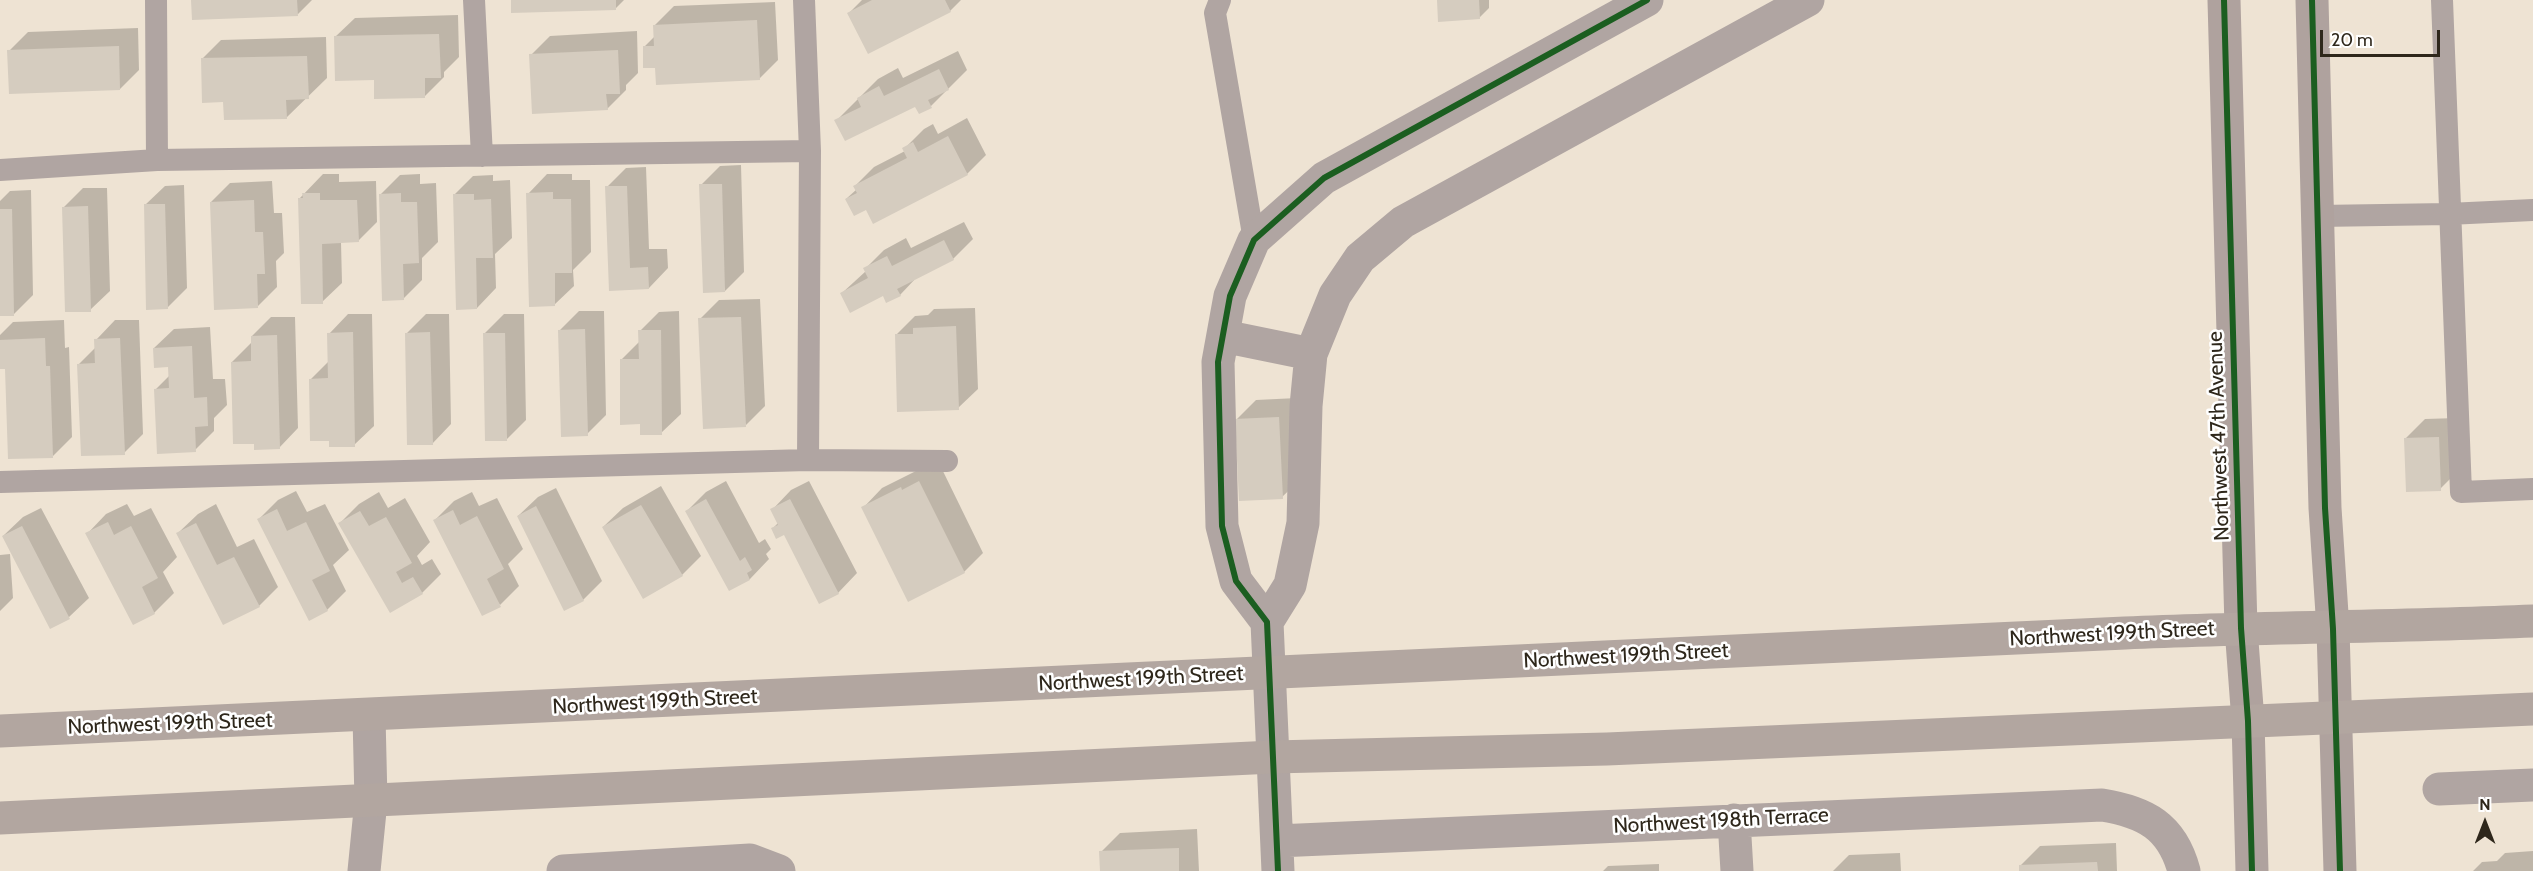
<!DOCTYPE html>
<html>
<head>
<meta charset="utf-8">
<style>
  body { margin:0 }
  #map { position:relative; width:2533px; height:871px; overflow:hidden; background:#eee3d3; font-family:Cabin,sans-serif }
  canvas { display:block }
  .north { position:absolute; left:2455px; top:793px; width:60px; height:60px; -webkit-text-stroke:4px #fff; paint-order:stroke; rotate:0deg; font-size:16px; font-weight:700; line-height:24px; text-align:center; color:#2e271b }
  .north::after { content:''; display:block; margin:auto; width:21px; height:27px; background:#2e271b; clip-path:polygon(50% 0,100% 100%,50% 72%,0 100%) }
  .scale { position:absolute; left:2320px; top:30px; width:120px; height:27px; box-sizing:border-box; border:3px solid #2e271b; border-top:0; padding-left:8px; font-size:18px; line-height:21px; white-space:nowrap; color:#2e271b; -webkit-text-stroke:4px #fff; paint-order:stroke }
</style>
</head>
<body>
<div id="map">
<canvas width="2533" height="871"></canvas>
<div class="north">N</div>
<div class="scale">20 m</div>
</div>
<script>
const context = document.querySelector('canvas').getContext('2d');
context.lineJoin = 'round';
function fill(path, color) { context.fillStyle = color; context.fill(path, 'evenodd'); }
function stroke(path, color, width, dash) { context.strokeStyle = color; context.lineWidth = width; context.lineCap = dash ? 'butt' : 'round'; context.setLineDash(dash || []); context.stroke(path); }
function write(font, color, halo, rows, align = 'center') {
  context.font = font + ' Cabin,sans-serif'; context.lineWidth = 5; context.setLineDash([]); context.textBaseline = 'middle'; context.strokeStyle = halo; context.fillStyle = color; for (const [text, x, y, turn = 0] of rows) {
    context.save(); context.translate(x, y); context.rotate((+turn || 0) * Math.PI / 180); context.textAlign = isNaN(turn) ? turn : align; if (halo) context.strokeText(text, 0, 0); context.fillText(text, 0, 0); context.restore();
  }
}
const shadow = new Path2D(`
  M192,0h120l-14,14z
  M512,0h112l-9,9z
  M862,0h99l-11,11 -101,2z
  M1438,0h51v8l-10,10z
  M775,2l3,58 -19,19 -103,-13 -12,-19 11,-11 -1,-10 20,-20z
  M458,15l1,42 -15,15v5l-19,19 -50,-17 -40,-42 20,-19z
  M138,28l1,42 -19,19 -111,-38 19,-19z
  M637,31l1,42 -12,12v5l-19,19 -76,-54 19,-19z
  M326,37l1,41 -41,40 -62,-17 -22,-42 19,-19z
  M958,51l9,19 -36,36 -15,-1 -80,16 42,-42 20,-11 5,10z
  M967,118l19,37 -19,19 -101,34 -20,-9 11,-10 -2,-3 19,-19 31,-16 -1,-2 20,-20 9,-5 5,10z
  M741,165l3,107 -19,19 -24,-106 19,-19z
  M646,167l3,82h18l1,19 -19,20 -38,2 -4,-103 19,-19z
  M323,174h16v8l37,-1 1,41 -19,19 -17,1 1,41 -20,19 -23,-103z
  M420,174v10l16,-1 2,59 -16,16v22l-19,19 -22,-105 19,-19z
  M547,174h25v6h18l1,72 -18,18 1,16 -20,19 -26,-111z
  M493,175v6l17,-1 2,58 -17,16 1,34 -19,20 -23,-113 19,-19z
  M272,181l2,32h8l2,40 -8,8 1,26 -19,19 -47,-104 19,-19z
  M184,185l3,103 -20,20 -22,-103 20,-19z
  M83,188h24l3,103 -20,19 -27,-102z
  M31,190l2,105 -19,19 -14,1v-114l10,-10z
  M964,222l9,17 -20,20 -36,18 -17,18 -58,-2 24,-22 -1,-2 19,-19 22,-12 5,10z
  M760,299l5,107 -19,19 -46,-106 19,-19z
  M975,308l3,81 -20,19 -62,-73 19,-19 13,-1 6,-6z
  M579,311h25l2,104 -19,19 -27,-104z
  M679,311l2,103 -20,19 -20,-11 -20,-62 19,-19v-10l19,-19z
  M348,314h24l2,112 -20,19 -43,-66 18,-18v-27z
  M426,314h23l2,110 -19,20 -26,-110z
  M504,314h20l2,106 -19,19 -23,-105z
  M271,317h24l3,111 -19,20 -24,-6 -23,-80 20,-20v-6z
  M64,320l1,28 4,-1 3,90 -19,19 -46,-88h-7v-33l13,-13z
  M115,320h24l4,114 -19,19 -45,-89 17,-17v-7z
  M210,327l3,52h12l2,26 -13,13v13l-19,19 -40,-60 15,-15 -1,-9 -15,-18 20,-19z
  M1297,398l5,80 -20,19 -45,-78 19,-19z
  M2457,418l2,52 -19,19 -34,-51 19,-19z
  M939,463l44,90 -19,19 -101,-64 19,-20 38,-19z
  M726,481l33,62 6,-4 6,10 -5,5 3,5 -19,20 -20,10 -43,-78 19,-19z
  M809,481l48,92 -19,20 -54,-60 -11,-5 5,-5 -6,-13 19,-20z
  M661,486l40,70 -19,19 -79,-48 20,-19z
  M556,488l46,93 -19,19 -65,-84 20,-19z
  M296,491l11,21 18,-8 24,46 -16,15 13,26 -19,19 -68,-91 19,-19z
  M379,492l9,16 17,-10 25,44 -13,14 5,9 10,-6 9,15 -19,19 -32,18 -50,-88 19,-19z
  M472,492l7,14 18,-8 26,51 -15,15 11,22 -19,19 -65,-85 19,-19z
  M127,504l7,12 17,-8 26,49 -14,15 11,21 -20,20 -20,10 -47,-89 19,-20z
  M216,504l21,43 17,-8 24,48 -19,19 -81,-73 20,-19z
  M41,508l48,90 -20,19 -18,10 -48,-91 20,-19z
  M10,554l3,44 -13,13v-56z
  M1197,829l2,42h-98v-19l19,-19z
  M2116,843l1,28h-96v-6l19,-19z
  M2533,851v20h-60l9,-9 15,-1 8,-8z
  M1900,853l1,18h-68l16,-16z
  M1659,864v7h-56l5,-5z`);
const building = new Path2D(`
  M191,0h106l1,16 -106,4z
  M511,0h105v10l-105,3z
  M872,0h73l6,12 -83,42 -21,-41z
  M1437,0h42l1,19 -42,3z
  M757,20l3,60 -104,5 -1,-17h-12v-22h11l-1,-21z
  M439,34l2,44h-16v20l-51,1v-19l-39,1 -1,-45z
  M119,46l1,44 -111,4 -2,-44z
  M618,50l2,44h-14l2,16 -76,4 -3,-60z
  M307,56l2,43 -23,1 1,19 -63,1 -1,-18 -21,1 -1,-45z
  M939,69l10,21 -21,10 4,8 -13,6 -4,-7 -70,34 -11,-21 27,-13 -4,-9 22,-12 5,10z
  M948,136l20,39 -95,49 -7,-14 -12,6 -9,-17 12,-6 -4,-7 54,-28 -5,-10 11,-6 5,10z
  M699,184h23l3,108 -22,1z
  M605,186h22l3,82 18,-1 1,22 -40,2z
  M553,192v7h18l1,74h-17v33l-26,1 -3,-114z
  M302,193h18v7h37l2,42 -37,2 1,60h-22l-3,-106h5z
  M401,193v9h16l2,61 -16,1 1,36 -22,1 -3,-107z
  M453,194h21v6l17,-1 2,59h-17l1,51 -21,1z
  M254,200l1,32h8l2,42h-8l1,34 -44,2 -4,-108z
  M144,204h21l3,105 -22,1z
  M88,206l3,106h-26l-3,-105z
  M0,209h12l2,107h-14z
  M944,240l10,20 -57,29 4,7 -15,7 -3,-7 -33,17 -10,-20 28,-15 -5,-10 24,-12 5,10z
  M741,317l5,110 -43,2 -5,-111z
  M956,326l3,84 -62,2 -2,-78h18v-6z
  M585,329l3,107 -27,1 -3,-107z
  M638,330h23l1,105h-22v-11l-20,1v-66h19z
  M353,332l2,115h-26v-6h-19l-1,-62 19,-1 -1,-45z
  M430,332l3,113h-26l-2,-112z
  M483,333h22l2,108h-22z
  M277,335l3,114 -26,1v-6h-21l-2,-82 20,-1v-25z
  M45,338l1,28h4l3,92 -45,1 -3,-90h-5v-29z
  M120,338l5,117 -44,1 -4,-92 18,-1 -1,-24z
  M192,346l2,52 13,-1 1,29 -13,1 1,25 -39,2 -3,-65 15,-1 -1,-21 -14,1 -1,-20z
  M1279,417l4,82 -44,2 -4,-82z
  M2439,437l2,54 -35,1 -2,-54z
  M919,481l46,92 -57,29 -47,-95 40,-20 1,3z
  M706,499l34,62 5,-4 7,13 -5,3 3,7 -21,11 -44,-80z
  M790,499l49,95 -20,10 -35,-69 -8,4 -5,-11 7,-3 -8,-16z
  M641,505l42,71 -40,23 -41,-72z
  M536,506l48,95 -20,10 -47,-95z
  M277,509l10,22 19,-9 24,49 -18,9 16,31 -19,10 -52,-102z
  M453,510l7,15 17,-9 27,53 -17,10 14,28 -19,9 -49,-96z
  M360,511l9,15 17,-9 26,46 -16,9 6,11 11,-6 10,17 -33,19 -52,-90z
  M108,522l6,13 17,-9 27,52 -16,9 13,27 -22,11 -48,-92z
  M196,523l21,42 17,-8 26,50 -37,18 -47,-92z
  M22,526l48,93 -20,10 -48,-93z
  M1179,848v23h-79l-1,-20z
  M2097,862l1,9h-79v-6z`);
const service = new Path2D(`
  M156,0l1,160
  M474,0l8,156
  M804,0l6,151 -2,309
  M1220,0l-5,13 39,227
  M2442,0l19,492 72,-3
  M0,170l157,-10 653,-9
  M2318,216l130,-2 85,-4
  M0,482l808,-22 139,1`);
const minor = new Path2D(`
  M1223,336l88,18
  M1267,622l23,-37 13,-62 3,-117 5,-52 24,-59 25,-37 43,-36 405,-222
  M2439,789l94,-4
  M1734,820l3,51
  M1277,841l825,-36c43,7 70,21 82,66
  M364,871l7,-70 -2,-85
  M563,871l187,-11 29,11
  M1278,871l-11,-249 -31,-41 -14,-55 -4,-164 12,-66 24,-56 70,-62 323,-178`);
const secondary = new Path2D(`
  M2224,0l17,628 7,93 4,150
  M2312,0l13,508 8,121 7,242`);
const primary = new Path2D(`
  M0,731l2125,-98c136,-6 272,-6 408,-12
  M0,818l1273,-61 334,-8 926,-40`);
const cycleway = new Path2D(`
  M2224,0l17,628 7,93 4,150
  M2312,0l13,508 8,121 7,242
  M1278,871l-11,-249 -31,-41 -14,-55 -4,-164 12,-66 24,-56 70,-62 323,-178`);
const streetNames = [
  ["Northwest 47th Avenue",2219,436,-92],
  ["Northwest 199th Street",2112,634,-3],
  ["Northwest 199th Street",1626,656,-3],
  ["Northwest 199th Street",1141,679,-3],
  ["Northwest 199th Street",655,702,-3],
  ["Northwest 199th Street",170,724,-2],
  ["Northwest 198th Terrace",1721,821,-3]
];
fill(shadow, '#0003');
fill(building, '#d5ccbf');
stroke(service, '#b0a5a2', 22);
stroke(minor, '#b0a5a2', 33);
stroke(secondary, '#afa29e', 33);
stroke(primary, '#b2a6a0', 33);
stroke(cycleway, '#1b5e20', 6);
write('21px', '#2e271b', '#fff', streetNames);
</script>
</body>
</html>
